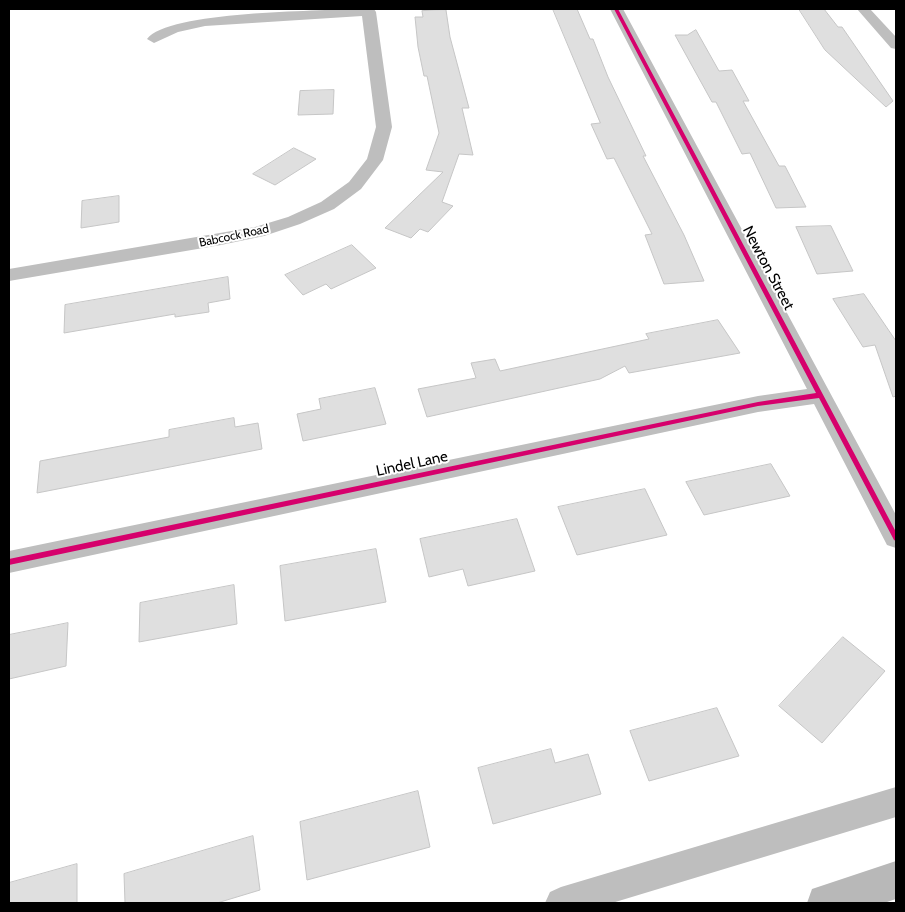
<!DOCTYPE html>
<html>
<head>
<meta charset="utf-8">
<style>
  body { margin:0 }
  #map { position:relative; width:905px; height:912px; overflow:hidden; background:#fff; font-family:Cabin,sans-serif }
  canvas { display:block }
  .frame { position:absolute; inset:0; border:10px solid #000; pointer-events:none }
</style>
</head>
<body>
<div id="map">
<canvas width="905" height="912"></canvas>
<div class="frame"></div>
</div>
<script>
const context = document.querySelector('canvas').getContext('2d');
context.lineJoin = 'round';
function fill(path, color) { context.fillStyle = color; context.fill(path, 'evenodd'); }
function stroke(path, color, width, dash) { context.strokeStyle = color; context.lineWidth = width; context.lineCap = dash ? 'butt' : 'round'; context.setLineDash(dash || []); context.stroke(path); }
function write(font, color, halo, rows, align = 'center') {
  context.font = font + ' Cabin,sans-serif'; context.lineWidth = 4; context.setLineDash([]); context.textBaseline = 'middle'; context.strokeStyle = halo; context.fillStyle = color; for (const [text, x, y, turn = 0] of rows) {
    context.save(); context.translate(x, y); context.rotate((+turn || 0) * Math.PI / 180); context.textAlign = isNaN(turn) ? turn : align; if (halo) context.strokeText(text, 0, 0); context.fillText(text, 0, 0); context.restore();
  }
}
const building = new Path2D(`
  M553,9h24l13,30h3l15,38 38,79h-3l41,79 20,46 -40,3 -19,-49 7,-1 -38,-76 -7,1 -16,-35 9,-1z
  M799,9h25l14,18h4l51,74 -7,6 -61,-57z
  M446,10l4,27 19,71h-7l11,47 -14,-1 -17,48 11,4 -25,26 -8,-3 -9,9 -26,-10 58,-56 -17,-2 13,-37 -12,-57h-3l-6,-29 -3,-30h8l-1,-6z
  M696,30l23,41 13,-1 17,31h-6l36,65h6l21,41 -30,1 -26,-55 -8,1 -26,-52h-4l-37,-67h12z
  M334,90l-1,24 -35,1 2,-24z
  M294,148l22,11 -41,26 -22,-11z
  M119,196v26l-38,6 1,-27z
  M831,226l22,45 -36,3 -21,-47z
  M352,245l24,23 -45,21 -5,-5 -23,11 -18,-20z
  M228,277l2,22 -22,4 1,9 -34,5v-3l-111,19 1,-28z
  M864,294l32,47v55l-3,1 -18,-52 -12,2 -30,-48z
  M718,320l22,33 -111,20 -4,-7 -25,13 -173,38 -9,-28 58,-11 -5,-15 24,-4 5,12 149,-32 -3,-5z
  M375,388l11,36 -83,17 -6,-27 24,-5 -2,-10z
  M234,418l1,9 23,-4 4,26 -225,44 3,-32 129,-24v-7z
  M771,464l19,32 -86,19 -18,-33z
  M645,489l22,46 -90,20 -19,-48z
  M517,519l18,52 -67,15 -5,-17 -34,8 -9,-38z
  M376,549l10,53 -101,19 -5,-55z
  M234,585l3,39 -98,18 1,-39z
  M68,623l-2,43 -57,13v-44z
  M843,637l42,34 -63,72 -43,-37z
  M717,708l22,48 -90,25 -19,-50z
  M551,749l4,14 33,-9 13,40 -108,30 -15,-56z
  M418,791l12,56 -123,33 -7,-58z
  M253,836l7,54 -43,13h-92l-1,-29z
  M77,864v39h-68v-20z`);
const minor = new Path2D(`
  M357,9h17l2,3 16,115 -9,33 -22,29 -27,20 -34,15 -36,12 -43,9 -212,36v-12l246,-42 33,-10 33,-15 28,-20 18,-23 9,-32 -14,-111 -157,10 -27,6 -24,11 -7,-4c21,-28 172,-28 210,-30z
  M610,9h13l273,506v33l-9,-3 -73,-141 -56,8 -749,161v-22l749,-155 49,-7z
  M857,9h13l26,28v12l-5,-1z
  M896,787v30l-284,86h-67l5,-11 11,-5z`);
const secondary = new Path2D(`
  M896,861v38l-12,4h-77l5,-14z`);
const cycleway = new Path2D(`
  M614,9h4l278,523v9l-2,-1 -75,-142 -61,8 -749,159v-6l749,-157 58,-9z`);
const farStreetnames = [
  ["Babcock Road",234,236,-12]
];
const streetNames = [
  ["Newton Street",768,268,62],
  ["Lindel Lane",412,464,-12]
];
fill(building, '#dfdfdf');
stroke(building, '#c6c6c6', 1);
fill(minor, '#bebebe');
fill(secondary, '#b8b8b8');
fill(cycleway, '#d6006c');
write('12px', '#000', '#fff', farStreetnames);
write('15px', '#000', '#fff', streetNames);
</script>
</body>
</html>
